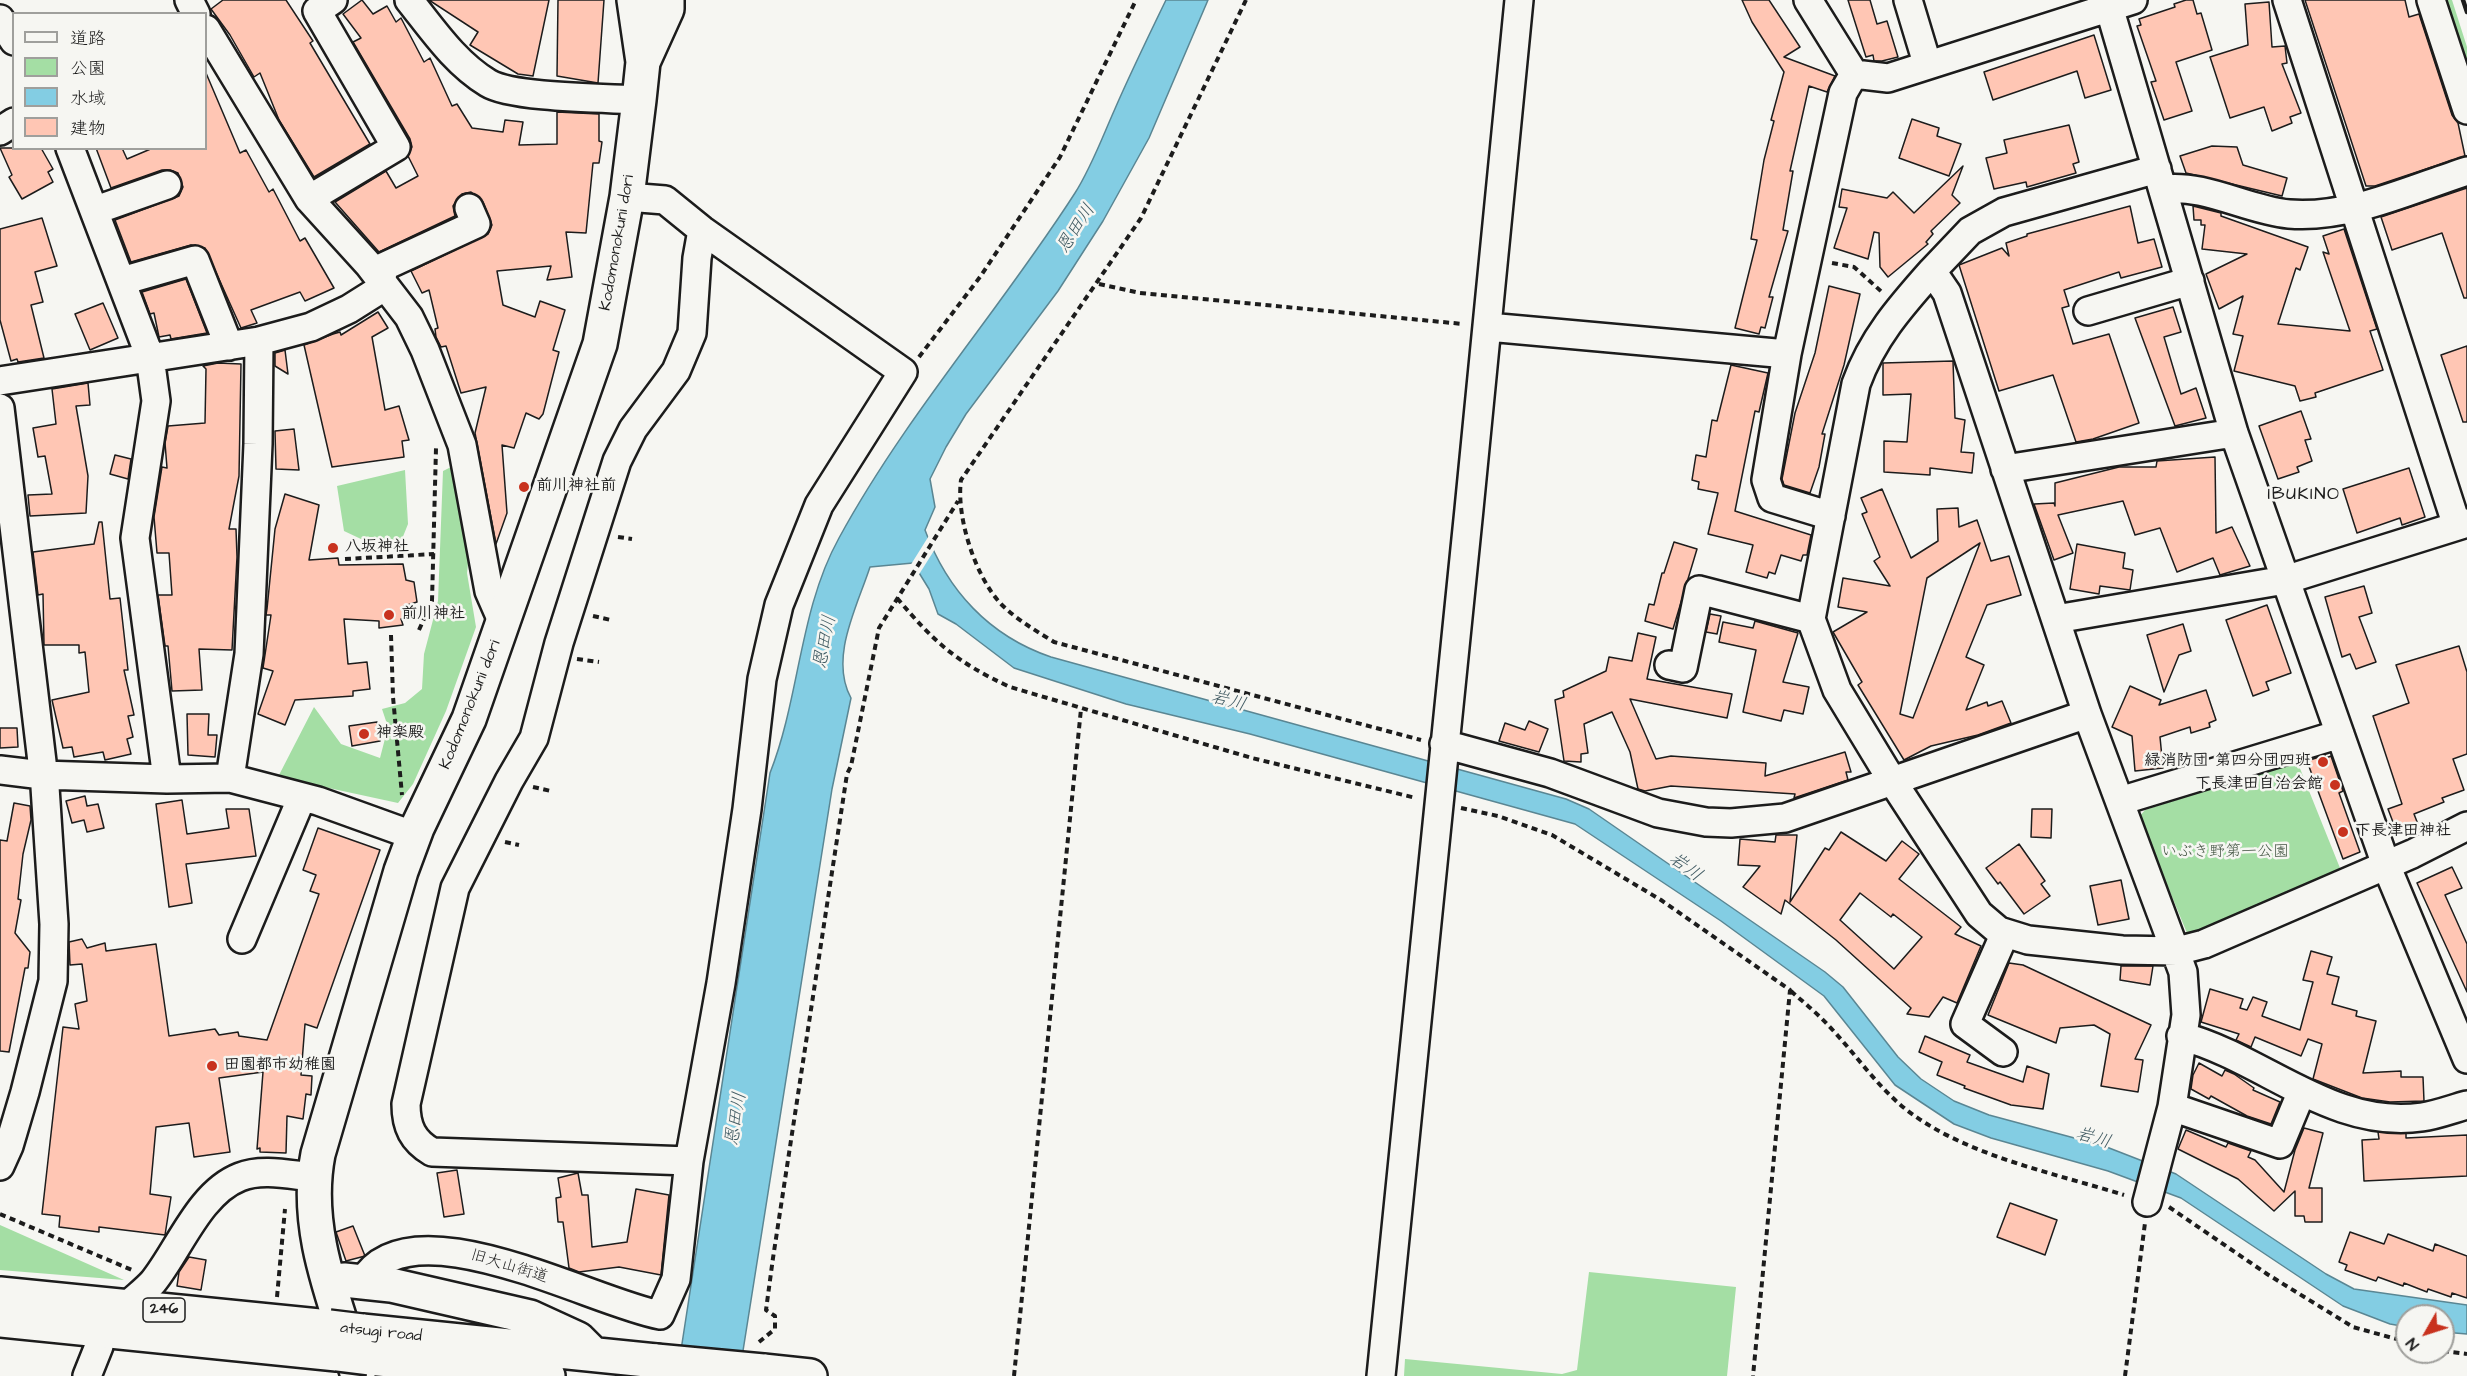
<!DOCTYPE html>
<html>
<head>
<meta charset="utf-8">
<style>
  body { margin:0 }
  #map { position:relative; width:2467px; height:1376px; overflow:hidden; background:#f6f6f2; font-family:"Architects Daughter","Klee One",sans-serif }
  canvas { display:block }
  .legend { position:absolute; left:12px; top:12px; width:195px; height:138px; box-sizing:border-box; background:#f6f6f2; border:2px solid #9f9f9c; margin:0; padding:8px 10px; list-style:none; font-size:18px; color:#1c1c1c }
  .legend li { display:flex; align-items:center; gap:12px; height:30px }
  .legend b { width:30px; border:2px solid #9f9f9c }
  .north { position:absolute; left:2395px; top:1304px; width:60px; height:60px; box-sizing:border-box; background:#f6f6f2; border:2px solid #9f9f9c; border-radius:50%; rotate:231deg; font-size:16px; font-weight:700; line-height:24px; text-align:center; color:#1c1c1c }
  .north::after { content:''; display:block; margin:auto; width:21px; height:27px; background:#c8321e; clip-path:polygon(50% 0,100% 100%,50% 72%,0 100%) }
</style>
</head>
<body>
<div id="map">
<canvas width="2467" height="1376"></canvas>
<ul class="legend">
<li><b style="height:8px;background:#f6f6f2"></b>道路</li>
<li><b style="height:16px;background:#a4dea4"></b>公園</li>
<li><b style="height:16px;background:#83cde3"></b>水域</li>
<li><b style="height:16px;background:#ffc6b4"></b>建物</li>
</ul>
<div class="north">N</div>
</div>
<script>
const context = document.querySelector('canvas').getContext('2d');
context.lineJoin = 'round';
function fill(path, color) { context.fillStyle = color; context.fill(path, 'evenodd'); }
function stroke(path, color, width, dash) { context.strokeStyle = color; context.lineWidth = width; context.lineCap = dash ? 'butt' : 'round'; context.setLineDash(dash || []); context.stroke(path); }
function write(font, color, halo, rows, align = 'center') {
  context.font = font + ' "Architects Daughter","Klee One",sans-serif'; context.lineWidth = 5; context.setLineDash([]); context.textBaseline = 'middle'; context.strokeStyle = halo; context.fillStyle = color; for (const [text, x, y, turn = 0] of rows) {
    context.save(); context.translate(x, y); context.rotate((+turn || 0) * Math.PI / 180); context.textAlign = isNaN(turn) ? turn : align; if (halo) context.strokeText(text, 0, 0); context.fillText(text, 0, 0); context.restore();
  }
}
const green = new Path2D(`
  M2444,0h8l15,47v25z
  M453,466l17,79 -3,28 9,54 -30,84 -33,73 -15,19 -120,-26 36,-70 27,37 39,14 8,-31 -6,-18 23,-6 17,-14 2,-35 14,-53 5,-130z
  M405,470l3,54 -8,20 -39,-5 -17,-8 -7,-45z
  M2297,761l45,112 -144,65 -11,-5 -48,-116 6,-7z
  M0,1225l124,55 -124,-10z
  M1589,1272l147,15 -9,89h-323l1,-17 157,15 15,-4z`);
const water = new Path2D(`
  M1166,0h42l-59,138 -46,83 -45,70 -92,123 -20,33 -16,32 5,28 -10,23c22,60 64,106 126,127l515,142 23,10 236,163 18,15 55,70 23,22 33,22 35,14 115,31 72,28 150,100 28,15 113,16v29l-24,-2v-16h-36v11l-17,-3 -47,-18 -162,-108 -73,-27 -117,-33 -37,-14 -59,-39 -71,-89 -103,-75 -146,-97 -325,-90 -124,-30 -112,-36 -58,-44 -18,-10 -9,-25 -16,-26 -43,4c-13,40 -41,91 -19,131l-19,91 -93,587h-62l93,-603c30,-76 29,-163 69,-235 67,-123 161,-228 236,-345 16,-25 27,-55 39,-82 16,-37 34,-74 52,-111z`);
const pier = new Path2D(`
  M930,534l5,15 -17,27 -8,-10z`);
const building = new Path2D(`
  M223,0h63l27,41 -3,2 60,101 -56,33 -35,-57 -19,-47 -6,4 -24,-42 -19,-26z
  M362,0l11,14 14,-8 9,16 5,-4 23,44 6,-4 22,48 5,-2 15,24 31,4 2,-12 18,2 -4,23 38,-1v-32l42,2v27l3,1 -3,21h-6l-7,70 -20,-1 6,45 -25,3 4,-14 -54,5 6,34 32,12 5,-16 25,9 -12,40 6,2 -16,62 -4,5 -13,-6 -12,35 -12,-3 5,68 -11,31 -21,-111 11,-46 -25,6 -15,-47 -5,1 -5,-10 -1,-8 3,-1 -9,-38 -7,3 -11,-22 77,-37 4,-9 -9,-23 -12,-10 -9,2 -9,12 2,10 -76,36 -44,-50 51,-31 10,17 22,-12 -10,-20 4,-9 -2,-8 -57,-97 8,-4 -18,-24z
  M429,0h120l-16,76 -15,-2 -48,-29 8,-13z
  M558,0h46l-6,83 -41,-7z
  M1742,0h27l31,47 -16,10 51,19 -8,16 -18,-6 -19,85h3l-10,59 5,1 -19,66h4l-8,31 -4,-1 -2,7 -24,-6 22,-88 -6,-1 13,-79 10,-39 -3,-1 13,-48 -32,-50z
  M1848,0h22l7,24 10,-3 11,36 -16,4h-8l-1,-6 -7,2z
  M2186,0h7l4,14 4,-1 11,37 -36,12 16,49 -28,9 -13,-38 5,-1 -19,-55 4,-1 -2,-6 36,-12 -1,-3z
  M2305,0h100l4,17 10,-3 33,101 6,8 7,33 -90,30h-9z
  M2269,2l3,45 13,-1 2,17 -5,1 19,49 -11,4 2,6 -20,8 -8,-24 -34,11 -20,-61 38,-12 -3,-41z
  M2094,35l17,55 -26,8 -8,-27 -84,29 -9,-28z
  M206,73l34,80 6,-3 23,42 4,-3 27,52 5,-3 29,50 -29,13 -5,-9 -49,18 6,13 -16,5 -36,-80 -14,-3 -60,17 -16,-42 64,-24 4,-9 -5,-14 -8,-3h-8l-51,18 -15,-40h26l5,11 26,-11h53z
  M1912,119l27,9 -2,8 24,8 -12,32 -50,-18z
  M2069,125l10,37 -6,2 3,9 -49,14 -1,-5 -32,7 -8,-31 21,-5 -3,-13z
  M2212,146l25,1 6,18 44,13 -5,18 -96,-23 -6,-17z
  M0,148h41l12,21 -5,3 5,10 -31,17 -13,-22 3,-2z
  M1963,166l-11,29 8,8 -29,28 2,3 -7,8 2,2 -40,33 -8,-10 -1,-34 -5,-1 -6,27 -34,-11 13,-40 -8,-1 3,-18 45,9 6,-6 21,21z
  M2467,188v110h-3l-22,-65 -50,17 -11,-33z
  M2130,206l8,37 16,-4 8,28 -41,11 -2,-6 -55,18 5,16 -7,2 11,36 36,-10 30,89 -46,16 -17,3 -23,-67 -54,16 -40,-126 43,-17 7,8 -3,-13 21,-7v-2z
  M2193,206l28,7v3l87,31 -8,23 -4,-2 -18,56 72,7 -27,-79 6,2 -6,-18 21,-7 33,100 -7,2 13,39 -68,23 1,4 -16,4 -5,-15 -61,-15 9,-35 -10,-2 10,-38 -24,13 -13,-35 41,-20 -45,-5 3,-24h-4v-5h-7z
  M42,218l15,48 -22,6 8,30 -12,3 13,53 -26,4 -1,-3 -6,2 -11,-41v-91z
  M186,279l21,54 -36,6 -1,-4 -11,2 -5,-24 -4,1 -8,-22z
  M1829,286l31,8 -16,71 -22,69h3l-6,33 -9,26 -26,-8 -2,-6 13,-66 20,-60z
  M103,303l15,35 -28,12 -15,-36z
  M2173,307l8,25 -17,5 17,57 15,-6 10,30 -31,8 -40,-108z
  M378,312l10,16 -16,9 13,73 14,-4 10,34 -7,1 2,16 -72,10 -28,-122 29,-11 7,-2 1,3z
  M2467,346v76h-4l-22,-67z
  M285,350l3,24 -13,-8v-13z
  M1953,361l2,57 10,2 -4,32 13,1 -2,20 -42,-5v7l-46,-3v-31l23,1 4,-48 -28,1v-32z
  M218,363l23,1 -2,112 -10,53h7l1,28 -5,93 -33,-1 3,41 -30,1 -4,-45h-3l-7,-51h14l-3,-42h-12l-3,-36 8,-50 5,1 -2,-25 3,-17 37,-3 1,-54 -3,-3z
  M1731,365l37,8 -9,39 -4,-1 -20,100 76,24 -4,20h-4l-2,6 -20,-6 -6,19 -6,-2 -2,6 -21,-6 7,-27 -45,-11 10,-41 -20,-4 1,-7 -7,-2 4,-25 10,2 6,-37 5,1z
  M88,383l2,22 -14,1 12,70 -2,37 -56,3 -2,-21 24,-1 -7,-38 -7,1 -5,-29 23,-4 -4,-35z
  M2301,411l10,28 -6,1 7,21 -15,6 2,5 -21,7 -19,-53z
  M294,429l5,41 -23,-1 -1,-38z
  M115,455l16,4 -3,20 -18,-5z
  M2215,457l1,76 16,-6 18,39 -30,9 -7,-17 -36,14 -17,-44 -25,7 -12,-34 -65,14 15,38 -19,7 -20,-56 20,-1 1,3v-23l64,-16h37l1,-6z
  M2409,468l16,49 -23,8 -2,-7 -43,15 -14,-44z
  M1882,489l29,69 27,-17 -1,-32 21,-1 1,19 18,-7 14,41 18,-5 12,39 -34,10 -21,52 18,8 -18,45 21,-8 1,4 14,-5 9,22 -33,12 -47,11 -27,14 -46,-75 4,-3 -29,-50 34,-20 -29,-5 5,-29 47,8 -16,-25 6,-4 -18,-43 5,-2 -6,-14zM1980,543l-67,175 -13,-4 27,-136z
  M285,494l34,11 -10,55 29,-2 1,7 64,-1 3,16 8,2 3,20 -13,4 3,12 -6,1 2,6 -24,3v-7l-35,-2 4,45 19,-2 3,27 -17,2v5l-58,4 -10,25 -27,-11 15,-43 -10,-3 8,-53h-5l1,-6 8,-80z
  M99,522h3l8,77 10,-1 8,72h-4l10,45 -6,1 5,21 -6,2 4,15 -26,6 -2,-8 -29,5 -2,-10 -9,1 -11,-48 37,-8 -4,-40 -6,1v-8h-35l-1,-51 -5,1 -5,-43 61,-8z
  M1674,542l23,7 -24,80 -28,-8 4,-17 5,1 8,-32h2z
  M2077,544l48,9 -2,15 10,2 -3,20 -30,-4 -1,8 -29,-5z
  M2364,586l8,27 -13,4 17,45 -20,7 -6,-15 -8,3 -17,-60z
  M2267,605l24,68 -25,9 3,8 -16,6 -27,-76z
  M1710,614l11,2 -4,18 -11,-2z
  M1755,621l43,12 -15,49 26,5 -6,27 -19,-4 -3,11 -38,-9 13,-62 -37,-8 4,-20 30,6z
  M2183,624l8,27 -12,4 -15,37 -17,-57z
  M1638,633l18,4 -9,42 85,15 -5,24 -97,-19 26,60 15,-3 95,7 -1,13 80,-24 6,20h-5l2,8 -54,18 1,-4 -124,-8 -26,5 -7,-2 -8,-37 -18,-40 -28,12 4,29 -7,1v8l-17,-1 -9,-61 9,-3 -1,-6 43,-20 3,-14 23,4z
  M2459,646l8,26v82l-14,5 11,31 -22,8 2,4 -30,12 7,18 -6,3 -19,-5 -8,-21 14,-5 -29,-88 36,-13 -13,-38z
  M2130,686l31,14 -2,5 47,-15 10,30 -7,3 1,4 -19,6 -1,-6 -30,10 3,31 -28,3 -3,-35 -20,-9z
  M187,714h22l-1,21h9l-2,22 -27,-2z
  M1529,721l19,8 -9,23 -40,-11 6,-18 20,7z
  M377,722l3,19 -28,5 -3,-20z
  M0,728h17l1,19 -18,1z
  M2325,755l1,3 5,-2 12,35 -4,2 21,59 -17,7 -36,-98z
  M85,796l2,10 11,-2 6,24 -17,4 -3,-12 -12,3 -6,-22z
  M182,800l5,34 42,-6 -3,-19h23l7,47 -70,8 6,39 -23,4 -13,-103z
  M14,803l16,3 1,14 -8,34 -5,45 3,1 -6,33 15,19 -2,16h-3l-16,84 -9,-1v-211l7,1z
  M2032,809h20l-1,29 -20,-1z
  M318,828l62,22 -63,178 -12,-4 -4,51 11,1 -1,19 -5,-1 -3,25 -16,-3 -1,37 -26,-1v-4l-3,1 6,-77 -44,6 11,74 -36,5 -5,-34 -33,4 -6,67 21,3 -6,38 -66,-8v5l-40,-5 1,-11 -18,-2 21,-187 16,2 -4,-25 12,-3 -5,-37 -12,1 -1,-23 13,-3 5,9 18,-5 1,8 50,-7 13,92 46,-7 4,6 19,-3 1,4 28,4 52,-146 -9,-3 6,-16 -13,-5z
  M1841,832l45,29 16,-20 17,13 -20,25 62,48 -6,7 26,12 -24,57 -14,-6 -14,20 -22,-3 4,-6 -75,-68 -51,-40 -4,14 -38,-27 17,-21 -22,-1 2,-26 35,3 1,-7h21l-7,67 35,-54 4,2zM1860,893l31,24 2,-3 29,23 -28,32 -54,-49z
  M2019,844l26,37 -4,3 9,12 -26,18 -24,-32 -2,2 -12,-16z
  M2452,867l10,21 -17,7 22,49v48l-50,-109z
  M2121,880l8,39 -31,6 -8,-39z
  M2311,951l21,6 -5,17 12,3 -7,27 25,7 -1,5 20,5 -13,52 38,-2v6h22l1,24 -34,1 -28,-4 -49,-19 9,-35 -14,-5 -7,17 -46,-19 -4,10 -15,-7 3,-6 -38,-12 9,-33 33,10 -3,9 7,2 6,-13 14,5 -5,14 38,14 13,-48 -10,-2z
  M2009,963l14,2 128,60 -16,34 8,1 -5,32 -37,-6 9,-52 -16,-9 -34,3 -4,15 -68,-28z
  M2121,966h32l-3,19 -30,-5z
  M1925,1036l45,19 -3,7 56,20 4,-16 22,8 -6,35 -32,-4 -47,-17 1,-2 -28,-11 5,-13 -23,-10z
  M2199,1063l23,13 3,-6 9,4 20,14 -1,2 27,12 -9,22 -24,-8 -36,-20 -2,3 -18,-10 2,-14z
  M2304,1128l19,5 -14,55h13v34h-17l-1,-6h-9v-25l-21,20 -36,-32 -60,-30 8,-19 40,17 2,-4 23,8 -3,6 7,3 29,32 11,-42z
  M2378,1132l28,1v5l61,-3v41l-103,5 -2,-41 17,-1z
  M457,1170l7,44 -20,3 -7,-44z
  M578,1173l4,22h6l4,52 35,-5 9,-53 33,6 -8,80 -42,-8 -40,5 -10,-4 -6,-46h-5l-2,-24 5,-1 -3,-19z
  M2010,1203l47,17 -12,35 -48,-18z
  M353,1226l12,30 -19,5 -10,-29z
  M2350,1232l34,12 4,-10 45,17 2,-7 32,12v42l-15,-5 -1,4 -23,-8 -1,3 -23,-9 -1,3 -25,-9 -2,4 -31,-11 2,-5 -8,-3z
  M189,1257l17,3 -5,30 -24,-4 2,-14z`);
const path = new Path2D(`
  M1246,0l-105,218 -180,262c-5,37 14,96 40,124 16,16 34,26 53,38l367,98
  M1832,263l22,4 29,26
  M1099,284l41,9 323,31
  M919,357l61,-80 80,-120 76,-157
  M618,537l14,2
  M345,559l89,-5
  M897,598c38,45 59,64 113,89l242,71 164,40
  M593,616l18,4
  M419,630l13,-29 4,-153
  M391,635l2,62 9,98
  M577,659l22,3
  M533,787l18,4
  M1461,808l37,8 54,19 109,65 129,90 -37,386
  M505,842l14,3
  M1791,991c12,11 26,22 37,34 27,28 49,62 80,86 59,45 146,62 216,84
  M2169,1207l98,67 86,53 54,15
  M0,1214l132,56
  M277,1297l8,-88
  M759,1342l16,-13v-13l-9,-6 7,-52 74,-484 4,-8 28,-138 79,-127
  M2443,1351l24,3
  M1014,1376l67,-667
  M2125,1376l20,-153`);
const minor = new Path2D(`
  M189,0l7,14
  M409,0c24,30 46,63 79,83 24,15 119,15 151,17
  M1808,0l46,74
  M1908,0l19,63
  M2107,0l127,433 152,432 81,194
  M2287,0l170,526
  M2431,0l36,110
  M0,19l14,22
  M206,29l103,170 60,66 40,52 16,33 37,95 27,146 14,32
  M1854,74l34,4 245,-78
  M0,131l14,-9
  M70,148l80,209 6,44 -21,137 32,241
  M2164,189c42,-5 83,21 125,25 60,5 122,-25 178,-43
  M309,199l87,-52 -79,-136 16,-11
  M96,210l71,-25
  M1932,271c-32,36 -60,68 -76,113l-45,235 26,71 54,89 88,135 20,17 29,9 94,10 55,1 27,-7 208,-90 55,-28
  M122,281l73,-21 34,86
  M2088,311l102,-30
  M1488,327l299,27
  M0,381l259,-40 52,-14 38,-18 27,-17 6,-10 1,-15 93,-43 -7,-16
  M0,408l45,379 9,137 -1,57 -28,111 -16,54 -9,20
  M2005,469l229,-36
  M1831,516l-59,-18 -6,-18 21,-126 56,-261 11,-19
  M2056,619l229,-39 182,-57
  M1669,665l14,3 16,-78 112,29
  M1444,744l106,29 108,40 48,9 25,1 54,-5 302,-104
  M0,770l42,5 125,4 63,-1 88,23 97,35
  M230,778l19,-124 9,-210 1,-103
  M2120,801l220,-67
  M242,939l60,-142
  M2181,1036c83,22 151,94 241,81 15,-2 30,-8 45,-12
  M2003,1052l-38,-28 40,-91
  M2172,1107l108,37 22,-53
  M689,1161l-257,-9c-19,-11 -26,-25 -26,-48l49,-216 54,-107 25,-43 25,-95 58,-182 16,-32 43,-58 16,-38 5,-75 5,-28
  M2147,1202l25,-95 14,-92 -3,-43 -96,-258 -140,-421 -15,-22 38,-40 34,-19 153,-43
  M363,1281c47,-80 230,22 297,34l16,-36 13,-118 32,-178 26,-174 15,-130 17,-74 40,-100 84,-133 -201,-142 -37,-30 -38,-3
  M126,1307c9,-9 19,-16 27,-25 26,-32 46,-89 87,-105 22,-9 51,-2 73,0
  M87,1376l12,-30 1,-16
  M1381,1376c45,-459 95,-917 138,-1376`);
const major = new Path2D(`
  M643,62l24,-53v-9
  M358,1376c-22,-73 -55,-145 -40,-222l83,-283 16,-43 52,-109 131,-375 27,-147 12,-97 4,-38 -9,-62`);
const highway = new Path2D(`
  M330,1283l14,-3 47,5 139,32 48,22 14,14
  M0,1294l329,33
  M0,1320l337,34
  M362,1331l294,30
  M369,1358l179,18
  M763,1371l47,5`);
const rail = new Path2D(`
  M2463,0l4,12`);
const highwayBridge = new Path2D(`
  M329,1327l33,4
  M337,1354l32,4
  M656,1361l107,10`);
const markers = [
  [524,487,6,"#c8321e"],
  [333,548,6,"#c8321e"],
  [389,615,6,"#c8321e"],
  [364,734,6,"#c8321e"],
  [2323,762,6,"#c8321e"],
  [2335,785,6,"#c8321e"],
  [2343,832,6,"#c8321e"],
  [212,1066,6,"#c8321e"]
];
const shields = [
  [164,1310,42]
];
const shieldNames = [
  ["246",164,1310]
];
const streetNames = [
  ["Kodomonokuni dori",618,243,-80],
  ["Kodomonokuni dori",471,705,-68],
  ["旧大山街道",509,1267,17],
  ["atsugi road",381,1333,6]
];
const poiNames = [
  ["前川神社前",536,487],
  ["八坂神社",345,548],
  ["前川神社",401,615],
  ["神楽殿",376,734],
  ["緑消防団 第四分団四班",2311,762,"right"],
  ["下長津田自治会館",2323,785,"right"],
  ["下長津田神社",2355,832],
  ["田園都市幼稚園",224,1066]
];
const parkNames = [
  ["いぶき野第一公園",2225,853]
];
const waterNames = [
  ["恩田川",1077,229,-57],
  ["恩田川",826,642,-79],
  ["岩川",1228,702,15],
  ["岩川",1685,868,36],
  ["恩田川",737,1119,-81],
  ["岩川",2093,1139,16]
];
const neighbourhoodNames = [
  ["IBUKINO",2304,495]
];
fill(green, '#a4dea4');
fill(water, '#83cde3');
stroke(water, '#5a8693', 1.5);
fill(pier, '#f6f6f2');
fill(building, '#ffc6b4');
stroke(building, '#1c1c1c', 1.5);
stroke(minor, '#1c1c1c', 32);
stroke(major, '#1c1c1c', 38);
stroke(highway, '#1c1c1c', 38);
stroke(path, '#1c1c1c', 4, [6, 4.5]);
stroke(minor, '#f6f6f2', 27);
stroke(major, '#f6f6f2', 33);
stroke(highway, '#f6f6f2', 33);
stroke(rail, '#1c1c1c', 4.5);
stroke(highwayBridge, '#1c1c1c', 38, []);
stroke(highwayBridge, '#f6f6f2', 33);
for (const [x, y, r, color] of markers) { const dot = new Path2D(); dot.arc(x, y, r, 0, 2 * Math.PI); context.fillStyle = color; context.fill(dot); stroke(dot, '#f6f6f2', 2); }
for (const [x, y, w] of shields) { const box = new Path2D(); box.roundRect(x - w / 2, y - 12, w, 24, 4.5); context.fillStyle = '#f6f6f2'; context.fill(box); stroke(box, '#1c1c1c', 1.5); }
write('bold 15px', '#1c1c1c', null, shieldNames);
write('16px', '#1c1c1c', '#f6f6f2', streetNames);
write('bold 16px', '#1c1c1c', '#f6f6f2', poiNames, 'left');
write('16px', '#455645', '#f6f6f2', parkNames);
write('italic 18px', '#405a62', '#f6f6f2', waterNames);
context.letterSpacing = '1.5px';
write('18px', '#1c1c1c', '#f6f6f2', neighbourhoodNames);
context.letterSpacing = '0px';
</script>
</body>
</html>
